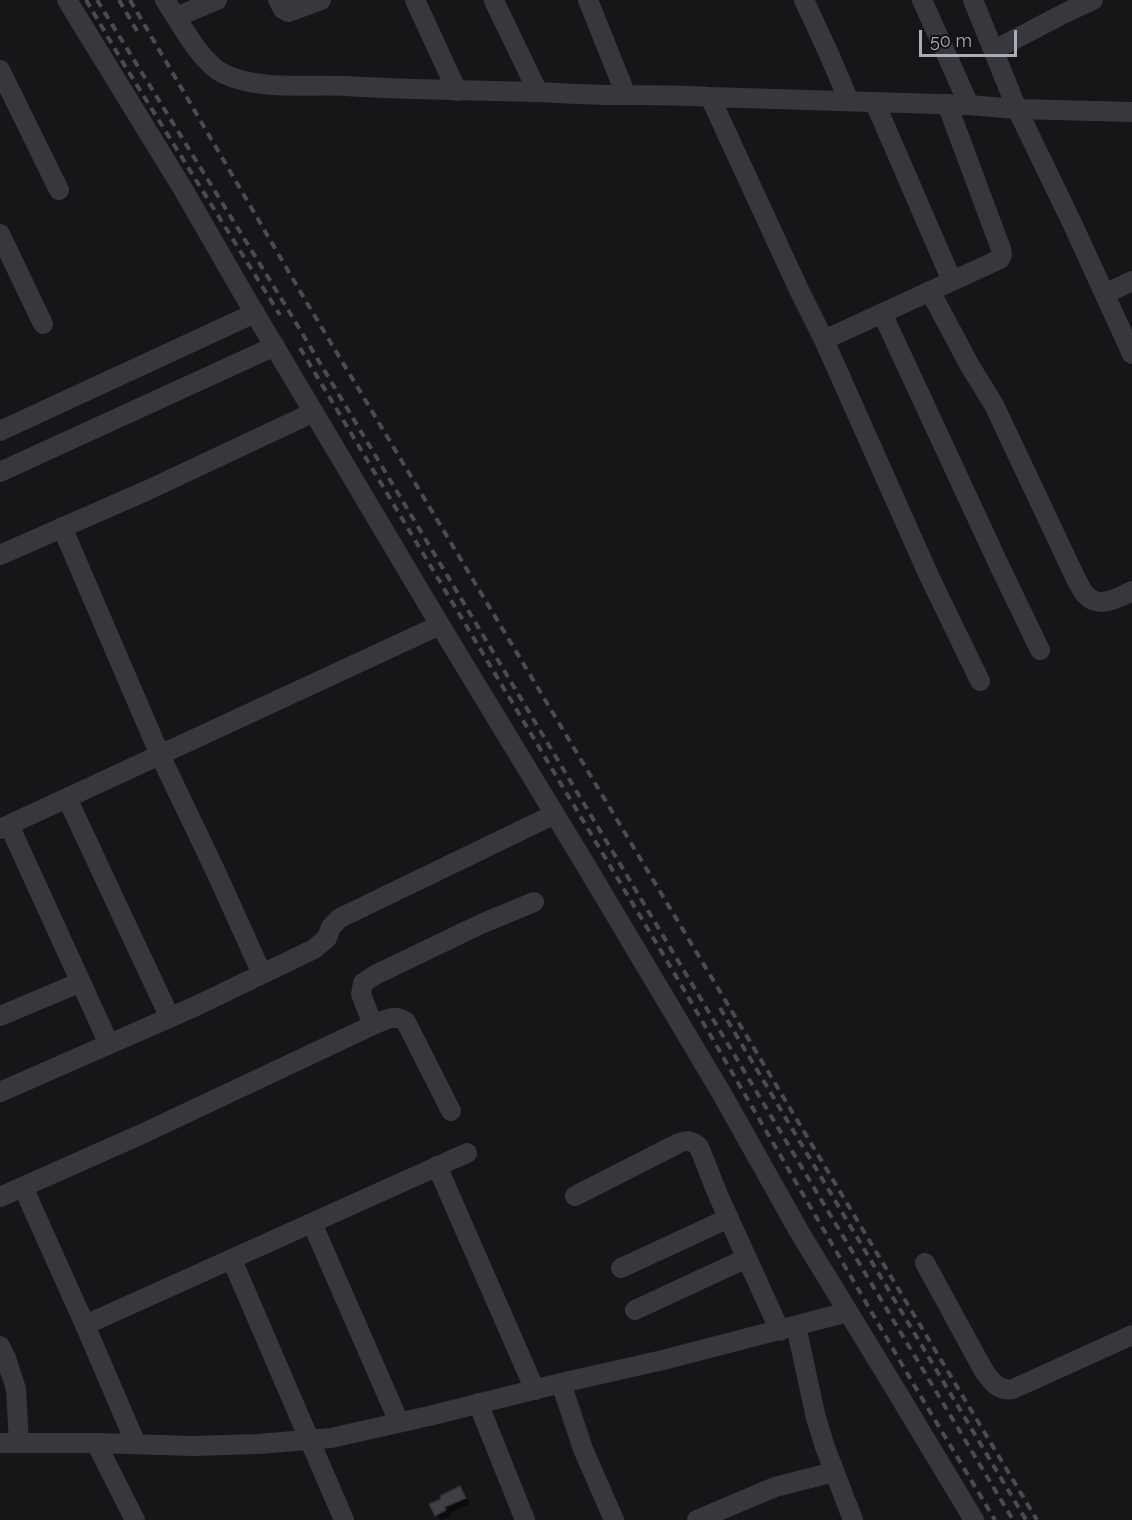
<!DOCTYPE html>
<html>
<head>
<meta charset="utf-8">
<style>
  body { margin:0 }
  #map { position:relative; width:1132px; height:1520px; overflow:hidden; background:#161618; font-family:Raleway,sans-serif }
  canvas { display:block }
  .scale { position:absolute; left:919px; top:30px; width:98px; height:27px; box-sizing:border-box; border:3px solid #a8adb8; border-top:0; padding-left:8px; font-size:18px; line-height:21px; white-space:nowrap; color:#a8adb8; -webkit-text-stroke:4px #111113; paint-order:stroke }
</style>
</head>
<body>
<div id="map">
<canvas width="1132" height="1520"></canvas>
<div class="scale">50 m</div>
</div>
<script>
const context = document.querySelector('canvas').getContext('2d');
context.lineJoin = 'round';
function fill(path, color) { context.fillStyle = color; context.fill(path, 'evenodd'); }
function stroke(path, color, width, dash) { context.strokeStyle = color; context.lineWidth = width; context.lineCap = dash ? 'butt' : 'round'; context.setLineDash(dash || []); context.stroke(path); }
const shadow = new Path2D(`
  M460,1488l5,6 5,10 -20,9 1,3 -10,4 -5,-5z`);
const building = new Path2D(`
  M460,1486l6,12 -21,9 1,3 -11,6 -6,-12 12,-5 -1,-3z`);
const minor = new Path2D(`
  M67,0l116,189 61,106 196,330 145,239 137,230 78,139 97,159 77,128
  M165,0c15,22 35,62 59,74 36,17 83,10 122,12 63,4 127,4 191,6 26,1 52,3 78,3 32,0 63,0 95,2l259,8 48,4 115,3
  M278,0l5,9 5,3 33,-12
  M415,0l42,91
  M588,0l38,95
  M804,0l25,54 20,47
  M922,0l47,105
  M973,0l44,109 56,116 59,129
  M494,1l44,91
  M176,17l41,-17
  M994,50l73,-38 26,-12
  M0,70l59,120
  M710,97l89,193 25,50 106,238 50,103
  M875,103l77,178
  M0,234l43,90
  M930,291l40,75 24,39 83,176c3,4 5,10 8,13 13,16 32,4 47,-3
  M1105,294l27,-13
  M882,313l117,252 41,85
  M824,340l176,-81 2,-5 -1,-5 -54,-145
  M0,431l255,-118
  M0,472l275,-126
  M62,527l98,228 56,117 46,102
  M0,555l148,-65 166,-78
  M67,798l103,220
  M9,825l100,219
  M0,829l440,-204
  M0,1016l81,-34
  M373,1025l-12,-31 2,-11 12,-8 106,-51 53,-22
  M0,1092l194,-85 120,-58 13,-11 4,-11 9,-9 215,-104
  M437,1166l98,224
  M23,1187l62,138 51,119
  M575,1196l104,-53c8,-3 13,-3 20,4l19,48 62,136
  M0,1197l144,-64 229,-108c12,-5 22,-12 33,-3l45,89
  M312,1223l87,199
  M232,1260l112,260
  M925,1263l59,108c7,10 15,21 29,18l119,-54
  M621,1268l108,-50
  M635,1310l112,-52
  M85,1325l382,-172
  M796,1326l20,92 9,29 28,73
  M0,1346l6,12 10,31 3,54
  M561,1383l22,66 31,71
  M478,1403l47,117
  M0,1443h96l39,77
  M96,1443l97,3 65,-2 73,-6 98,-22 132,-33 102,-23 185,-48
  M697,1520l78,-33 59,-15`);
const rail = new Path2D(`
  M86,0l39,66 155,249
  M97,0l190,308 726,1212
  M119,0l18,31
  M130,0l174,298 733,1222
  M300,348l373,623 241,414 81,135
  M720,1008l306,512`);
fill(shadow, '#0007');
fill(building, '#404145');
stroke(building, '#303034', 1.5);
stroke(minor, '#37383d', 20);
stroke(rail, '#4a4c52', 4, [8, 6]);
</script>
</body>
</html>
